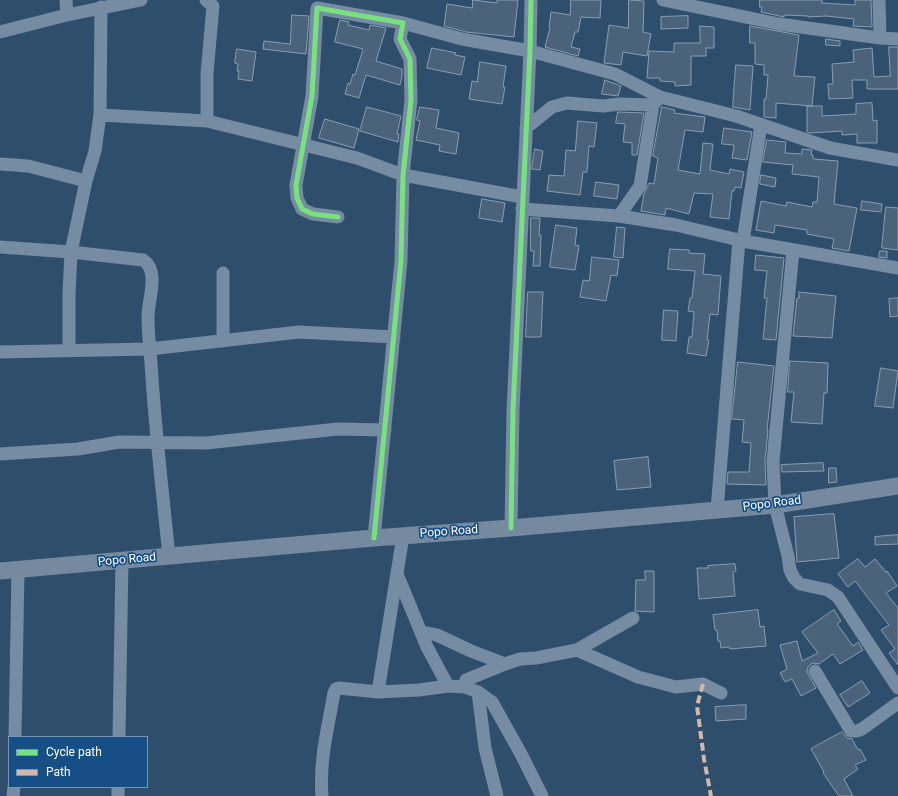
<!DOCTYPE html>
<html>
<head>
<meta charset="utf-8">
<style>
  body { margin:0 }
  #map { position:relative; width:898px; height:796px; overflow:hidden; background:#2f4e6c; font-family:Roboto,sans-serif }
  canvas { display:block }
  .legend { position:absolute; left:8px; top:736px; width:140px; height:52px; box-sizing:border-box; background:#164f85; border:1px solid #7395b6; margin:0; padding:5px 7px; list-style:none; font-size:12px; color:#fff }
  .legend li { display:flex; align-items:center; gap:8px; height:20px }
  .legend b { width:20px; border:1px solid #7395b6 }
</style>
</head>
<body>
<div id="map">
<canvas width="898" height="796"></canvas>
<ul class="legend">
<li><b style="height:5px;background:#77e17e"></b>Cycle path</li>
<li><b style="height:5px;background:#d1b7ad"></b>Path</li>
</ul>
</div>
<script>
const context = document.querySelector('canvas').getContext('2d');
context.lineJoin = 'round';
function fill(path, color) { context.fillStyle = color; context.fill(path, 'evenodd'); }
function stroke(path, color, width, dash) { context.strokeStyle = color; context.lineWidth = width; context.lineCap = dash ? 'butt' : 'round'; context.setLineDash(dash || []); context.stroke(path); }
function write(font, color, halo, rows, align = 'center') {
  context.font = font + ' Roboto,sans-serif'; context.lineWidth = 3.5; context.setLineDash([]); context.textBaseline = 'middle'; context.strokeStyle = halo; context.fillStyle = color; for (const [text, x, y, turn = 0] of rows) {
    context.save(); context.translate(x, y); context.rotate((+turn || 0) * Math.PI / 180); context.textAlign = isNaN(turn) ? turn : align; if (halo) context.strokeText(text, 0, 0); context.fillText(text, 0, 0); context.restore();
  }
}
const building = new Path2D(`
  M473,0l24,3v-3h21l-4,37 -48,-5 -22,-6 3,-22 25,4z
  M571,0h30l-1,18 -19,-1 -3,15h-3l-4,15 9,2 -2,7 -33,-9 5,-19 -1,-1 2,-15 19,3z
  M629,0l15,1 -1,31 8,2 -4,22 -24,-4 -2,13 -17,-2 5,-38 19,3z
  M760,0h62v3l33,2v-5h16l1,27 -19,-1 1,-7 -28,-3 -18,1v-1l-24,-1v2l-23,-5 1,-5h-2z
  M292,15l17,1 -3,38 -43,-5 1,-8 26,3z
  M688,16v12l-27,1v-12z
  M340,20l9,2 -1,3 21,5 1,-5 16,3 -10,33 26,8v7l-2,9 -34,-10 -7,23 -14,-4 3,-11 2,1 3,-10 2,1 8,-26 -28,-7z
  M700,26l14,1v21h-8v8h-15v29l-16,1v-4l-15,-1v-3h-13l2,-27 25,1v-9h26z
  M750,26l49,9 -5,41 21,1 -3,29 -36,-3v15l-12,-1v-18h2l2,-24h-4v-10l-9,-1v-21h-5z
  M826,39l14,2v5l-14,-1z
  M889,47h9v42h-31v-9h-15l1,18 -24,1 -1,-15h5l-1,-20 22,-2 -1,-12 19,-2 2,29 16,-1z
  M432,48l24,5 -1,2 10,2 -4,18 -34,-7z
  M237,49l19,3 -4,29 -14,-2 1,-8h-2l1,-7 -3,-1z
  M480,62l26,4 -3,21h2l-3,17 -33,-5 3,-18 5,1z
  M736,65l17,1 -3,44 -17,-3z
  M605,80l16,6 -3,10 -16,-2z
  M872,103l1,18 4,-1v23h-20v-9l-15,1v-4l-32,2 -3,-1v-26h15v10l34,-2v-10z
  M367,107l34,9 -4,18h2l-1,8 -38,-11z
  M420,107l19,3 -3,18 23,5 -3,21 -17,-3 1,-6 -24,-5 4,-19 -3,-1z
  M662,107l13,3 -1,3 31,4 -2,15 -18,-2 -7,40 22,4 3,-31 10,1 -3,26 19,4 1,-5 14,3 -3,16 -6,-1 -1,4h-2l-3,28 -19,-2 3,-23 -19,-1 -5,21 -23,-6 -1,7 -24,-4 3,-17 5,-11 5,1 4,-26 -5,-2z
  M618,112l26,1 -7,42h-5v-12l-9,-1 2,-18 -9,-1z
  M325,119l34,10 -5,19 -35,-10z
  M578,121l19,2 -3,24 -5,-1 -2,26h-4l-3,23 -33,-4 2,-16 15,1 2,-26 9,1z
  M724,128l28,4 -5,28 -15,-2 2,-13 -12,-1z
  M767,140l19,2 -1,11 17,1v-5l10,1 -1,5h2v4l25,2 -4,43 23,4 -8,43 -17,-3 2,-9 -27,-5v-4l-32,-5 -1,8 -18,-3 5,-29 25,5 1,-4 25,5 1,-5h4l2,-25 -27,-3 1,-9 -30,-3z
  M535,149l8,2 -3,19 -8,-1z
  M761,175l15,3 -1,9 -15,-3z
  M596,182l23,3 -2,14 -23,-3z
  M482,199l23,4 -3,19 -23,-4z
  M862,201l20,3 -1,8 -20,-2z
  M886,207l12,1v42l-16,-2z
  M531,218h9l-1,17h2l-1,31h-7l1,-15h-3z
  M556,225l21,3 -2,17 4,1 -4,24 -25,-3z
  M617,227l8,1 -2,30 -9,-1z
  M670,249l19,1v3l16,1 -2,20 18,2 -3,39 -8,-1 -3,26h2l-3,16 -19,-3 2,-16h3l2,-25 -6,-1 2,-13h2l3,-27 -27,-2z
  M880,251h7v7l-8,-1z
  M756,255l28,3 -8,82 -13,-1 4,-41h-3l3,-27 -12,-1z
  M592,257l27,3 -2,16 -6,-1 -5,26 -26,-4 3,-17 6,1z
  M528,292h15l-2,45h-15z
  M799,292l37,4 -4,42 -39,-2 4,-38h2z
  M898,298v18l-8,1 -1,-18z
  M664,310l14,1 -2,30 -14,-1z
  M790,361l38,2 -1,30h-3l-2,31 -31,-2 3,-30h-6z
  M738,362l36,4 -7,64h1l-3,31 1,24 -39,-1 1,-12h21l2,-29 -9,-1 2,-22 -12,-1z
  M881,368l17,3 -5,37 -18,-2z
  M648,457l3,30 -34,3 -3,-29z
  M823,463l1,8 -42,1 -1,-7z
  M829,468h7l1,14 -8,1z
  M834,514l5,44 -42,4 -3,-45z
  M898,535v9l-23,1v-8z
  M858,559l7,8 10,-8 11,13 1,-1 10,15 -11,7 12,15v57l-9,-12 6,-4 -14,-19 8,-5 -34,-44 -7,6 -10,-13z
  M735,564l1,7 -3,1 2,24 -36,3 -2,-31h11v-2z
  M645,571h9v41l-19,-1 1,-31h9z
  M758,610l2,17 4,-1 2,20 -36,3 -1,-2 -8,1 -1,-7h-2l-1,-11h-2l-2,-15z
  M834,610l7,11 -4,3 16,22 5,-4 5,8 -23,14 -7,-10 -14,10 -5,-1 -3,1 -3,3 -1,5 9,16 -15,8 -9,-17 -7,3 -5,-9 7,-4 -7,-24 17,-4 5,20 16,-8 -16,-21z
  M862,681l8,12 -22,14 -8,-12z
  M746,705v14l-30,2 -1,-14z
  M842,732l5,6 5,1 6,11 2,-1 6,11 -11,5 3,4 -14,10 9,17h-14l-16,-23 1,-1 -13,-23z`);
const minor = new Path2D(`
  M66,0l1,15
  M206,0l7,6 -6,67v48
  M663,0l116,24 101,14 18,1
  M879,0l1,38
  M403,23l59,16 68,12 85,23 45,23 76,19 94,32 68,12
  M0,32l67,-17 74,-15
  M100,115l107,6 150,37 46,17 119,22
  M526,128l26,-21 15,-4 36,3 17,-2 33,1 7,-8
  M0,164l28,2 58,15
  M522,209l97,7 57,9 67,16 155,27
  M619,216l21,-30 13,-81
  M338,217l-25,-3 -11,-5 -5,-11 -1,-13 16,-89 5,-88 86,15 -3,16 10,20 1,41 -8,75 -2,86 -27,277
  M743,241l18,-116
  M0,247l71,5 72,8c17,11 5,39 5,57 0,20 3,40 4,61 4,59 11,119 17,178
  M793,250l-20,211 2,44 13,51 2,14 4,8 6,6 28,6 10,7 60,91
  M223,273v68
  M69,351v-57l2,-42 15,-71 9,-30 5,-36 1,-108
  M0,352l150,-3 149,-17 95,5
  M0,454l78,-5 41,-7 87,1 132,-14 47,1
  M717,510l22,-270
  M511,528l2,-118 17,-359 1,-51
  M397,574l30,73 21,39
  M422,632l15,3 34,16 34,13
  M577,650l61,27 38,10 27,-3 18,9
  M815,671l36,60h6l5,-2 36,-26
  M465,687l1,-7 39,-16 15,-5 16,-1 41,-8 56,-32
  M378,692l25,-156
  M478,692l7,56 12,48
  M15,737l3,-167
  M119,737l3,-177
  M13,796l1,-9
  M118,796v-9
  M322,796c-3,-35 6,-69 12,-103l2,-4 3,-1 39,4 41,-2 29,-4 17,1 13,5 14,10 29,52 21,42`);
const major = new Path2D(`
  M0,571l374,-33 137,-10 264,-23 123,-19`);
const quiet = new Path2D(`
  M703,684l-6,22 7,53 7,37`);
const cycleway = new Path2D(`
  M338,217l-25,-3 -11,-5 -5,-11 -1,-13 16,-89 5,-88 86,15 -3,16 10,20 1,41 -8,75 -2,86 -27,277
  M511,528l2,-118 17,-359 1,-51`);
const streetNames = [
  ["Popo Road",772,504,-7],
  ["Popo Road",449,532,-4],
  ["Popo Road",127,560,-5]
];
fill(building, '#4a637b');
stroke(building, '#8a9db0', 1);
stroke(minor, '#768ca2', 13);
stroke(major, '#758a9f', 17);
stroke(quiet, '#d1b7ad', 4, [8, 4]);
stroke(cycleway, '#77e17e', 5);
write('12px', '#fff', '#164f85', streetNames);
</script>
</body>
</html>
